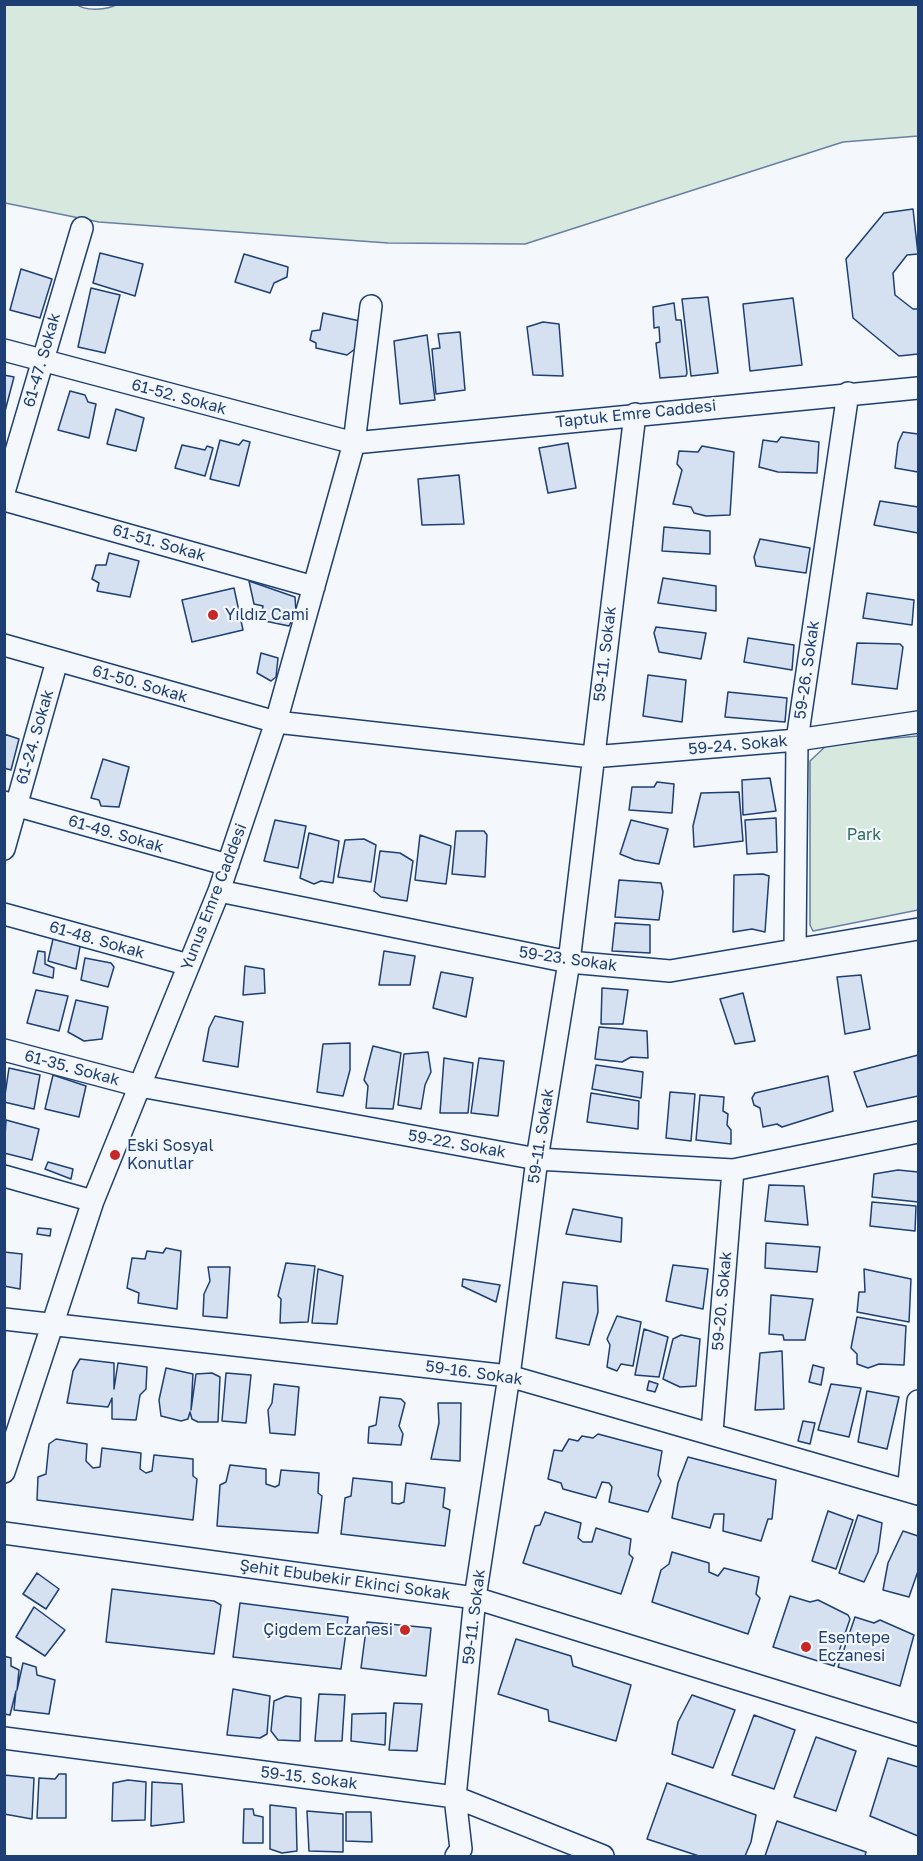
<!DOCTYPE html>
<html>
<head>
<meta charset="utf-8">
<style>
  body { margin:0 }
  #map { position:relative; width:923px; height:1861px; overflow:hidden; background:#f4f7fb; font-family:"Golos Text",sans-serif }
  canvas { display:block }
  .frame { position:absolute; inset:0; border:6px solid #1d3f73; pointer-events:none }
</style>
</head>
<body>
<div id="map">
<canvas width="923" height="1861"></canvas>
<div class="frame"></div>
</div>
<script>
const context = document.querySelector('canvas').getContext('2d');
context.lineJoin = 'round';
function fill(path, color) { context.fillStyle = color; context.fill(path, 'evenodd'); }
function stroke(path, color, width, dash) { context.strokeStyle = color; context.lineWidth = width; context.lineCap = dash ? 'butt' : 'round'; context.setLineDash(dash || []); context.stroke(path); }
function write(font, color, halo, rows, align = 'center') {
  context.font = font + ' "Golos Text",sans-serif'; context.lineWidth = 4.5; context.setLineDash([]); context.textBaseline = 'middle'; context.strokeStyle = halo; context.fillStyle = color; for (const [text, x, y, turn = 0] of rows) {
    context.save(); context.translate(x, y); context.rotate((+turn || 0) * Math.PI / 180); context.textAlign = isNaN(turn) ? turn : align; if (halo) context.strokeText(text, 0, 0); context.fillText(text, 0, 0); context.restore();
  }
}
const green = new Path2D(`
  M76,4c10,8 31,6 42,0l800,1v131l-75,6 -318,102 -137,-1 -289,-21 -94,-19v-198z
  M918,736v174l-105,21 -3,-6v-164l18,-17z`);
const building = new Path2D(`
  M913,209l5,45 -11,1 -14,18 2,22 18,14h5v45l-19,2 -46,-38 -7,-59 38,-46z
  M100,253l43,11 -8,32 -42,-13z
  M244,254l44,13 -1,10 -13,6 -4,10 -35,-11z
  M21,269l31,10 -12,39 -30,-8z
  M91,288l29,7 -15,58 -27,-6z
  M708,297l10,76 -27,3 -9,-77z
  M793,298l9,67 -52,6 -7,-67z
  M674,303l2,17h5l6,53 -1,3 -26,2 -4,-35 4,-1 -1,-15 -5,1 -1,-21z
  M323,313l37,8 -5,28 -8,6 -31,-7v-5l-6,-3 2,-9 8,-1z
  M543,322l16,2 4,52 -30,-1 -6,-48z
  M460,332l5,58 -29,4 -4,-45 8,-1 -2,-14z
  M427,335l8,65 -35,4 -6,-63z
  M4,375l10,2 -10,38z
  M70,391l15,4 3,7 8,2 -7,34 -31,-8z
  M116,409l28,9 -8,33 -29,-7z
  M903,432l15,2v38l-23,-4 3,-25z
  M781,437l38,5 -2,31 -39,-1 -19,-5 4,-27 14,2z
  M220,440l19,5 4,-5 7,2 -11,44 -29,-7z
  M568,443l8,45 -28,5 -9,-45z
  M182,445l23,5 2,-4 6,2 -8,28 -30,-8z
  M702,446l32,6 -4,63 -24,1 -12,-3 -3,-6 -18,-3 9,-34 -5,-6 2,-13 19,1z
  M459,475l5,49 -42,1 -4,-46z
  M880,501l38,6v26l-44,-8z
  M664,527l46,4v23l-48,-3z
  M760,539l50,9 -4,25 -50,-7 -2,-9z
  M109,553l30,8 -9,36 -33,-6 2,-8 -7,-4 4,-14h10z
  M663,578l53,8v25l-58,-8z
  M249,581l46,16 1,15 -7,14 -29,-6 3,-14 -9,-2z
  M234,588l9,42 -51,12 -10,-42z
  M867,593l47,7 -2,25 -49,-7z
  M656,627l50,6 -5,26 -42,-7 -5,-19z
  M748,638l46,7 -2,25 -48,-8z
  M857,643l43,1 3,3 -6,42 -45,-5z
  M261,653l17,5 -2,19 -5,4 -14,-8z
  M648,675l38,5 -4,42 -39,-6z
  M728,692l59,6 -2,24 -60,-5z
  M4,734l15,5 -8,31 -7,-2z
  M103,759l26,8 -10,40 -18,-1 -2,-6 -8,-2z
  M770,778l6,33 -33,4 -1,-35z
  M657,782l17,2 -2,29 -43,-3 3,-23h22z
  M739,792l4,49 -49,6 -1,-21 8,-33z
  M776,818l1,34 -30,2 -2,-34z
  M275,820l31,6 -8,42 -34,-7z
  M631,820l37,9 -9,35 -24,-4 -15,-6z
  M456,831h28l3,4 -2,42 -33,-3z
  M309,833l30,8 -6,42 -12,-2 -7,3 -14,-6z
  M420,835l31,11 -5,38 -31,-4z
  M364,839l12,6 -5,37 -33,-5 7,-37z
  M380,851l20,2 13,8 -6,40 -26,-4 -7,-6z
  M763,874l6,2 -4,56 -13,-3 -19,3 1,-57z
  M619,880l42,3 2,9 -4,28 -44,-3z
  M615,923l35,2v28l-38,-2z
  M63,936l18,5 -5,28 -28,-8 5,-22 8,2z
  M38,951l7,1v12l9,4 -1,10 -20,-5z
  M384,951l31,5 -5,29h-31z
  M85,958l26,5 3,4 -6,20 -27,-7z
  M245,966l19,3 1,24 -22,2z
  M441,972l32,6 -7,39 -33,-9z
  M861,975l9,54 -25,5 -8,-57z
  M602,988l26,2 -5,34h-22z
  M36,990l32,6 -9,35 -32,-8z
  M743,993l12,48 -20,3 -15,-45z
  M76,1000l32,7 -6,32 -18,2 -16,-9z
  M215,1016l28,6 -5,45 -35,-6 6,-33z
  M599,1027l48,4 1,27 -17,-1 -9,5 -27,-3z
  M350,1043v27l-7,26 -26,-4 6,-48z
  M373,1046l28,7 -8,56 -27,-1 2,-22 -4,-6z
  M428,1052l3,20 -6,13 -4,24 -23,-4 6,-51z
  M918,1055v41l-51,11 -13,-35z
  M444,1058l29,5 -5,50h-28z
  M479,1058l25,3 -6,55 -27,-3z
  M596,1065l47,7 -2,26 -49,-9z
  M9,1068l31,7 -6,34 -30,-7z
  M53,1075l33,11 -7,31 -34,-8z
  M828,1076l5,35 -51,16 -5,-3 -14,3 -3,-19 -6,-3 -2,-7 3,-5z
  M670,1092l25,2 -4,47 -25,-3z
  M591,1093l48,8 -1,28 -51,-7z
  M700,1095l24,2 -1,14 5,3 -1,11 4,5v14l-35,-4z
  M6,1120l33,9 -7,31 -28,-7z
  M48,1162l25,7 -2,10 -26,-10z
  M898,1170l20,2v30l-46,-5 2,-23z
  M769,1185l35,1 4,39 -43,-4z
  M872,1202l44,4 -1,25 -45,-5z
  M573,1209l49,9 -1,24 -55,-8z
  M38,1228l13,1 -1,7 -13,-2z
  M766,1243l54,4 -3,25 -52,-4z
  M166,1248l15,3 -4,58 -39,-6 1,-10 -12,-5 5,-30 13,1 2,-8 16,2z
  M4,1252l18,2 -2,35 -16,-3z
  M286,1263l29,3 -7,56 -28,1 1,-24 -3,-3z
  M673,1265l35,4 -5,40 -37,-8z
  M208,1267h22l-3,51 -24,-2 1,-22 6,-13z
  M318,1269l25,7 -6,48 -25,-1z
  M864,1269l47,10 -2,43 -52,-10 2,-20h6z
  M463,1279l37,6 -4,17 -34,-16z
  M563,1282l34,4 1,26 -9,33 -33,-7z
  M771,1295l42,4 -8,41h-21l-1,-5 -14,-1z
  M617,1316l24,6 -8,44 -12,-2 -4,7 -10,-4 3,-22 -3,-6z
  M857,1317l49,9 -2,39 -25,-1 -11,4 -11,-4v-10l-6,-6z
  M644,1329l24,8 -9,40 -24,-2z
  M681,1335l19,4 -4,47 -16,1 -17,-8 10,-40z
  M782,1351l2,58 -29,1 5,-57z
  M80,1359l34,4v26l4,-26 29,4 -1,22 -6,6 -4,25 -24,-1v-21l-4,9 -41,-4 6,-32z
  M813,1365l11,3 -3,17 -12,-3z
  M166,1368l27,6 -2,36 5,-36 16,-1 8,4 -2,45h-20l-6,-3 -2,-7 -2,7 -7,2 -20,-5 -2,-16z
  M226,1373l25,2 -5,48 -24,-2z
  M649,1381l9,3 -3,8 -8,-2z
  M274,1384l25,3 -4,48 -25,-2 -2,-23 4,-7z
  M831,1384l30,4 -12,49 -31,-7z
  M867,1391l32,6 -12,52 -29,-7z
  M380,1397l21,2 4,4 -6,23 4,8 -2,11 -33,-2 1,-16 7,-2z
  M438,1403h23l-1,58 -29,-2 8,-36z
  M803,1421l12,2 -5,21 -12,-3z
  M598,1434l64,17 -4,24 3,6 -13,31 -39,-10 3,-15 -3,-4 -7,-1 -6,16 -33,-9 -2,-6 -13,-4 6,-29 8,1 7,-12 9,2 4,-5 11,2z
  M56,1439l31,5 -1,17 7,7 7,-1 2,-19 39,5 -1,16 6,4 6,-2 2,-16 39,4v17l4,3 -4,41 -156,-20 1,-23 8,-3 3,-30z
  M688,1457l88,23 -4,39h-4l-7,22 -38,-10 1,-17h-10l-4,14 -38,-10 6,-35z
  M230,1465l36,4v15l9,3 4,-2 2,-15 38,3 -1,20 4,3 -4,37 -101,-7 3,-41 6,-3z
  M353,1478l39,4v21l7,1 5,-2 2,-19 39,5 -2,19 7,3 -5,36 -104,-12 4,-36 6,-2z
  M828,1511l25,9 -17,49 -24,-8z
  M545,1512l36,11 -3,15 5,4h9l4,-14 35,11 -2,15 4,4 -12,36 -98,-31 12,-37 5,-1z
  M858,1515l24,8 -4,29 -14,30 -25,-9z
  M903,1531l15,5v35l-9,26 -26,-7 5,-27z
  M672,1552l37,11v9l9,4 6,-8 35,9 -3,17 4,4 -12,36 -96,-32 9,-32 8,-6z
  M37,1573l22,16 -13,20 -23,-15z
  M112,1589l102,12 7,4 -7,49 -108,-12z
  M790,1596l20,6 8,-2 30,15 2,4 -16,47 -61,-19z
  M240,1603l108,14 -7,52 -108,-12z
  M34,1607l31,23 -20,26 -29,-19z
  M855,1617l19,6 6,-3 34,15 -14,51 -62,-19z
  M367,1622l64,6 -5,48 -65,-8z
  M516,1639l55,17 2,10 58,19 -15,56 -67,-20 -1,-11 -50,-16z
  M4,1656l7,2v8l8,4 -2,20 6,-27 13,4 1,8 18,5 -6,34 -35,-4 2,-19 -6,24 -6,-1z
  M233,1689l37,7 -3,38 -7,4 -33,-3z
  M319,1694l26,1 -3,46h-27z
  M692,1695l43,15 -22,58 -41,-14 6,-32z
  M286,1696l15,2 -1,43 -22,-1 -7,-9 3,-30z
  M394,1703l28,1 -5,47 -28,-1z
  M386,1713l-1,32 -34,-4 1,-27z
  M754,1715l41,15 -21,59 -42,-14z
  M816,1737l40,14 -20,60 -42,-14z
  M888,1758l30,9v69l-48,-20z
  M59,1774h7v44h-29l2,-40 16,1z
  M4,1775l30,3 -2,41 -28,-5z
  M128,1780l18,2 -1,38 -33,1 1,-38z
  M152,1782l30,2 2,38 -33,4z
  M667,1783l89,32 -5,27 -6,14h-46l-52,-17z
  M270,1805l26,3 1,43 -15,2 -12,-4z
  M244,1809h9l1,6 9,2v26h-20z
  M307,1811l36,3v38l-34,-1z
  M346,1812h25l1,30 -26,-1z
  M777,1821l89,31 -1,4h-100z`);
const minor = new Path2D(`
  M4,350l350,93 564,-55
  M4,492l78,-264
  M4,500l310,87
  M4,645l272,77 316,35 205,-17 121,-18
  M4,802l224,63
  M4,849l53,-188
  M219,891l350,71 101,9 248,-42
  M4,914l185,51
  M795,950l2,-210 51,-347
  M4,1050l136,36 397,73 196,11 185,-38
  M4,1176l89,25
  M4,1319l505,57 409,118
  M712,1432l21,-262
  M4,1472l89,-271 126,-310 57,-169 78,-279 17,-137
  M908,1491l10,-90
  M4,1533l471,65 443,137
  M4,1738l451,59 148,59
  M456,1856l5,-7 -6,-52 20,-199 34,-222 28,-217 32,-197 66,-548`);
const markers = [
  [213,615,6,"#c62828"],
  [115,1155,6,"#c62828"],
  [405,1630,6,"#c62828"],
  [806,1647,6,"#c62828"]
];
const streetNames = [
  ["61-47. Sokak",42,360,-74],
  ["61-52. Sokak",179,397,15],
  ["Taptuk Emre Caddesi",636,414,-6],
  ["61-51. Sokak",159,543,16],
  ["59-11. Sokak",605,654,-83],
  ["59-26. Sokak",807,670,-82],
  ["61-50. Sokak",140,684,16],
  ["61-24. Sokak",35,737,-74],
  ["59-24. Sokak",738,745,-5],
  ["61-49. Sokak",116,834,16],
  ["Yunus Emre Caddesi",214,897,-69],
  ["61-48. Sokak",97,940,16],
  ["59-23. Sokak",568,959,8],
  ["61-35. Sokak",72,1068,15],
  ["59-11. Sokak",541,1136,-81],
  ["59-22. Sokak",457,1144,10],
  ["59-20. Sokak",722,1301,-85],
  ["59-16. Sokak",474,1373,8],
  ["Şehit Ebubekir Ekinci Sokak",345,1580,8],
  ["59-11. Sokak",474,1617,-83],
  ["59-15. Sokak",309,1778,7]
];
const poiNames = [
  ["Yıldız Cami",225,615],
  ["Eski Sosyal",127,1146],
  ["Konutlar",127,1164],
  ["Çiğdem Eczanesi",393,1630,"right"],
  ["Esentepe",818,1638],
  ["Eczanesi",818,1656]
];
const parkNames = [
  ["Park",864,835]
];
fill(green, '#d7e8df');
stroke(green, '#687fa3', 1.5);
fill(building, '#d5e0f0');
stroke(building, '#1d3f73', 1.5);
stroke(minor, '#1d3f73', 24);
stroke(minor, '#f4f7fb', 21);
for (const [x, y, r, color] of markers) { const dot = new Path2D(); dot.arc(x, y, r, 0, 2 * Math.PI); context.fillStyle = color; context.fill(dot); stroke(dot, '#f4f7fb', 2); }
write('16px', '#1d3f73', '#f4f7fb', streetNames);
write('16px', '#1d3f73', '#f4f7fb', poiNames, 'left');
write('16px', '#2c6c60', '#f4f7fb', parkNames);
</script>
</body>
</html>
